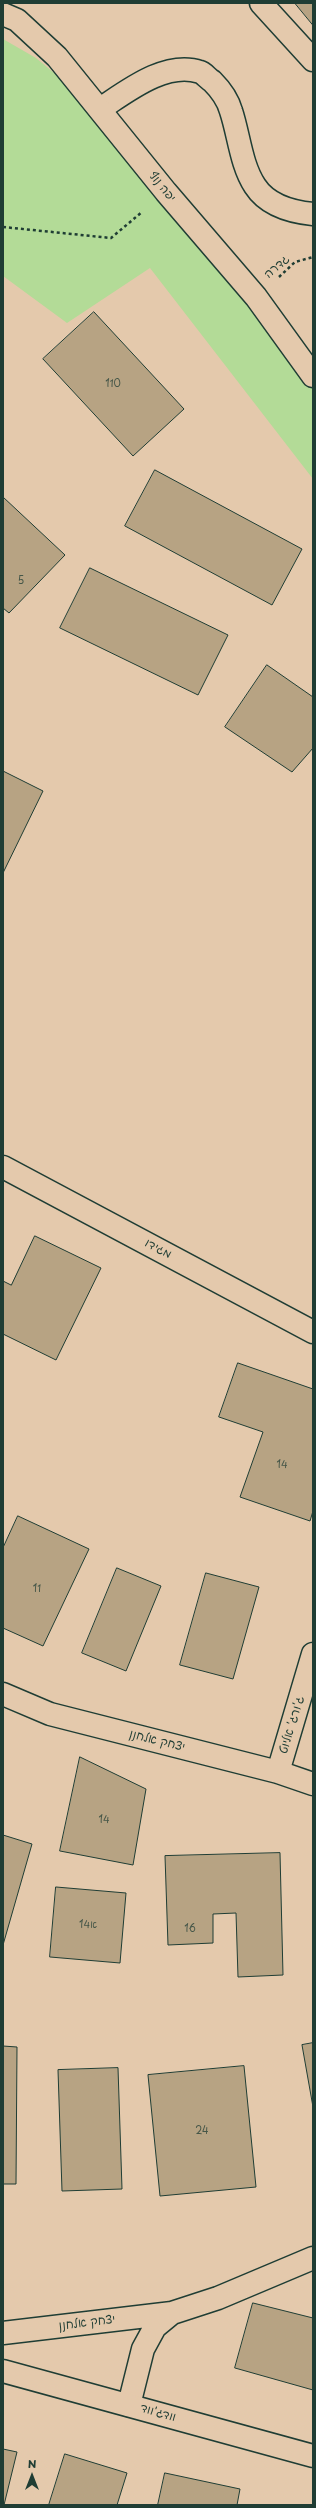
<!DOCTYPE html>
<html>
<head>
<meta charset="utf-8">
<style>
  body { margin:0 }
  #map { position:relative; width:316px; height:2508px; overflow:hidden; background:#e4c9ac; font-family:"Playpen Sans",sans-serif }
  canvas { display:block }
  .frame { position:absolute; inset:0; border:4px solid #1f3d34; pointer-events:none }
  .north { position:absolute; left:12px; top:2456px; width:40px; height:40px; -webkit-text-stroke:3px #e4c9ac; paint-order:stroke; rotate:0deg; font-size:11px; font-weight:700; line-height:16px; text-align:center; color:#1f3d34 }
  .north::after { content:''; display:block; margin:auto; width:14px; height:18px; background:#1f3d34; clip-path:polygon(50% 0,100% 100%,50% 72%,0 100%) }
</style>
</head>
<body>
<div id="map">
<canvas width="316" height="2508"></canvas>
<div class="frame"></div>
<div class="north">N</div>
</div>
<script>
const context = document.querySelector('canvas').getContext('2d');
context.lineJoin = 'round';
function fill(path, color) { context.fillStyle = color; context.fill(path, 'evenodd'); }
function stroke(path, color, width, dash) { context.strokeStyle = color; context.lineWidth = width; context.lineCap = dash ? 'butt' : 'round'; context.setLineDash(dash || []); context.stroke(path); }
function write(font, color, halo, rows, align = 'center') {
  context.font = font + ' "Playpen Sans","Playpen Sans Hebrew",sans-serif'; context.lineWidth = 3; context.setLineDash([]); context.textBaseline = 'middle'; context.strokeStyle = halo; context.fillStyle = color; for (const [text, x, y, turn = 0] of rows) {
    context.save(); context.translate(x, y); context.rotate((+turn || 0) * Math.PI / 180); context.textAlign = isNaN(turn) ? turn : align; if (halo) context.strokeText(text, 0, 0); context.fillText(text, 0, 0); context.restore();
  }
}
const green = new Path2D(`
  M3,39l33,19 51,42 226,279v100l-163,-211 -83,55 -64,-47z`);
const building = new Path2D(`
  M295,3h18v22z
  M94,312l90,97 -51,47 -90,-97z
  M155,470l147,79 -30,56 -147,-79z
  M3,497l62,58 -56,58 -6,-5z
  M90,568l138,67 -30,60 -138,-67z
  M267,665l46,32v51l-21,24 -67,-45z
  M3,771l40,20 -40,82z
  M35,1236l66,32 -45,92 -53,-26v-53l8,4z
  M238,1363l75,26v122l-3,10 -70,-24 23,-65 -44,-15z
  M18,1516l71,33 -46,97 -40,-18v-80z
  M117,1568l44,18 -35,85 -44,-18z
  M206,1573l53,14 -26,92 -53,-14z
  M80,1757l66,32 -13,76 -73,-14z
  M3,1835l29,9 -29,101z
  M280,1853l3,122 -45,2 -2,-64 -23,1v29l-45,2 -3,-89z
  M56,1887l70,6 -6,70 -70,-6z
  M313,2043v64l-11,-62z
  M3,2046l14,1 -1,137h-13z
  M244,2066l12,121 -96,9 -12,-121z
  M118,2068l4,121 -60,2 -4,-121z
  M253,2303l60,15v72l-78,-22z
  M3,2449l14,3 -13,53h-1z
  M65,2454l62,19 -10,32h-68z
  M165,2473l75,16 -3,16h-79z`);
const path = new Path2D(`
  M3,227l108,11 31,-26
  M279,277l16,-15 18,-5`);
const lane = new Path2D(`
  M261,3l52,57
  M100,109c26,-17 66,-49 100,-37 4,1 8,7 12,9 8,8 16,19 19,30 8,24 10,54 24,75 13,20 37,26 58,28`);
const street = new Path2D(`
  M3,1167l310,165
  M3,1694l47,20 228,58 35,12
  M278,1772l35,-118
  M3,2333l169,-20
  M129,2405l14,-56 12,-22 17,-14 46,-15 95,-40`);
const secondary = new Path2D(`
  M3,14l14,6 40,37 109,135 90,105 57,79
  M3,2371l310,85`);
const numberNames = [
  ["110",113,384],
  ["5",21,581],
  ["14",282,1465],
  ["11",37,1589],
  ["14",104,1820],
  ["14א",88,1925],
  ["16",190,1929],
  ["24",202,2131]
];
const streetNames = [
  ["יפה נוף",162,187,51],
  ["גדרה",277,267,-40],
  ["מגידו",158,1249,28],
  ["ג'ורג' אליוט",292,1725,-73],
  ["יצחק אלחנן",157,1741,14],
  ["יצחק אלחנן",87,2323,-7],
  ["וודג'ווד",158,2413,16]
];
fill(green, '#b3db97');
fill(building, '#b7a383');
stroke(building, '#1f3d34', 1);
stroke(lane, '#1f3d34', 25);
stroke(street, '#1f3d34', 25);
stroke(secondary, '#1f3d34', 25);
stroke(path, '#1f3d34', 2.5, [3, 3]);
stroke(lane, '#e4c9ac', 22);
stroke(street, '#e4c9ac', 22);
stroke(secondary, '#e4c9ac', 22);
write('10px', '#455648', null, numberNames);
write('12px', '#1f3d34', '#e4c9ac', streetNames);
</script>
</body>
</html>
